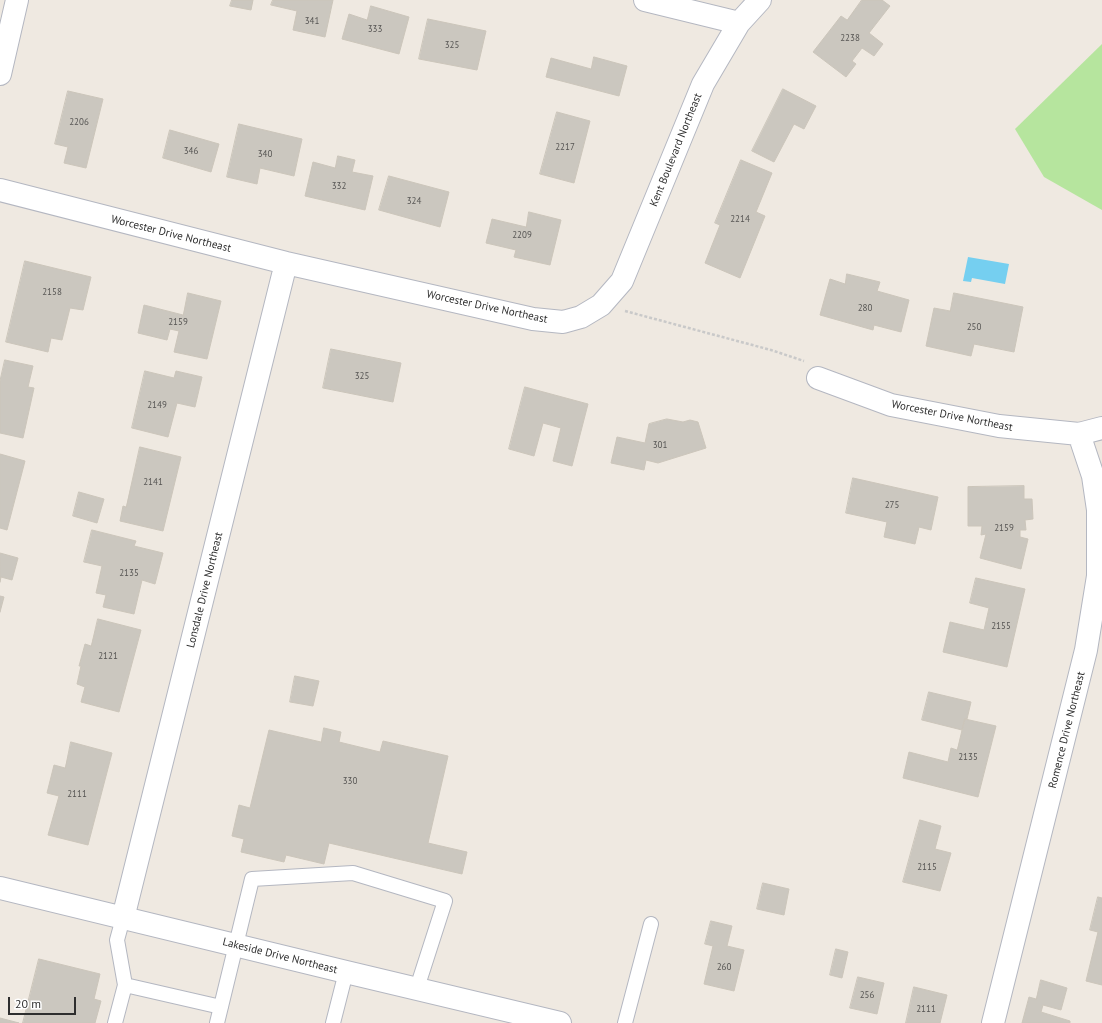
<!DOCTYPE html>
<html>
<head>
<meta charset="utf-8">
<style>
  body { margin:0 }
  #map { position:relative; width:1102px; height:1023px; overflow:hidden; background:#efe9e1; font-family:"PT Sans",sans-serif }
  canvas { display:block }
  .scale { position:absolute; left:8px; top:997px; width:68px; height:18px; box-sizing:border-box; border:2px solid #2e2e2e; border-top:0; padding-left:5px; font-size:12px; line-height:14px; white-space:nowrap; color:#2e2e2e; -webkit-text-stroke:3px #fff; paint-order:stroke }
</style>
</head>
<body>
<div id="map">
<canvas width="1102" height="1023"></canvas>
<div class="scale">20 m</div>
</div>
<script>
const context = document.querySelector('canvas').getContext('2d');
context.lineJoin = 'round';
function fill(path, color) { context.fillStyle = color; context.fill(path, 'evenodd'); }
function stroke(path, color, width, dash) { context.strokeStyle = color; context.lineWidth = width; context.lineCap = dash ? 'butt' : 'round'; context.setLineDash(dash || []); context.stroke(path); }
function write(font, color, halo, rows, align = 'center') {
  context.font = font + ' "PT Sans",sans-serif'; context.lineWidth = 3.5; context.setLineDash([]); context.textBaseline = 'middle'; context.strokeStyle = halo; context.fillStyle = color; for (const [text, x, y, turn = 0] of rows) {
    context.save(); context.translate(x, y); context.rotate((+turn || 0) * Math.PI / 180); context.textAlign = isNaN(turn) ? turn : align; if (halo) context.strokeText(text, 0, 0); context.fillText(text, 0, 0); context.restore();
  }
}
const green = new Path2D(`
  M1102,44v166l-58,-33 -29,-48z`);
const water = new Path2D(`
  M968,257l41,7 -4,20 -33,-6 -1,4 -8,-1z`);
const building = new Path2D(`
  M232,0h21l-2,10 -21,-4z
  M273,0h60l-8,37 -32,-7 4,-19 -26,-6z
  M862,0h20l8,6 -21,27 14,11 -9,12 -12,-8 -10,13 4,3 -10,13 -33,-25 28,-36 6,4z
  M371,6l38,11 -10,37 -57,-15 7,-25 18,6z
  M428,19l58,12 -9,39 -58,-11z
  M594,57l33,9 -8,30 -73,-19 5,-19 40,11z
  M783,89l33,17 -12,23 -10,-5 -20,38 -22,-11z
  M68,91l35,8 -17,69 -22,-5 4,-16 -13,-3z
  M557,112l33,9 -16,62 -34,-9z
  M239,124l63,15 -8,37 -34,-8 -3,16 -30,-7z
  M170,130l49,14 -8,28 -48,-14z
  M338,156l17,4 -3,12 21,4 -8,34 -60,-14 8,-34 22,6z
  M741,160l31,13 -16,39 9,4 -25,62 -35,-15 15,-38 -5,-2z
  M389,176l60,16 -9,35 -61,-17z
  M529,212l32,8 -11,45 -36,-8 2,-7 -30,-7 6,-24 34,8z
  M25,261l66,16 -8,33 -13,-2 -8,32 -11,-2 -3,14 -42,-10z
  M847,274l33,8 -3,9 32,9 -8,32 -27,-7 -1,5 -53,-15 10,-36 15,5z
  M188,293l33,8 -14,58 -33,-7 5,-21 -9,-2 -3,11 -29,-7 6,-28 39,10z
  M954,293l69,14 -9,45 -40,-8 -3,12 -45,-10 8,-38 16,3z
  M331,349l70,14 -8,39 -70,-14z
  M5,360l28,6 -5,21 6,1 -11,50 -23,-5v-52z
  M145,371l29,7 2,-7 26,6 -7,30 -18,-4 -9,34 -36,-9z
  M525,387l63,17 -16,62 -19,-5 8,-33 -18,-5 -9,33 -25,-7z
  M667,419l16,3 7,-2 8,2 8,26 -48,15 -12,-3 -2,10 -33,-7 6,-26 28,6 4,-19z
  M140,447l41,10 -18,74 -43,-10 3,-15 3,1z
  M0,454l25,7 -18,69 -7,-2z
  M853,478l85,19 -7,33 -12,-3 -4,17 -31,-7 3,-15 -41,-9z
  M1024,486v13h8l1,20 -8,1 1,10h-6v7l8,2 -7,30 -41,-11 6,-24 -5,1 1,-9h-14v-39z
  M79,492l25,7 -7,24 -24,-7z
  M92,530l44,11 -2,5 29,7 -8,31 -13,-4 -8,34 -31,-7 3,-12 -10,-2 6,-27 -18,-4z
  M0,553l18,5 -6,22 -11,-3 -1,5z
  M976,578l49,11 -18,78 -64,-15 7,-30 34,8 5,-22 -19,-5z
  M0,596l4,1 -4,15z
  M98,619l43,11 -22,82 -38,-10 4,-15 -8,-3 4,-18h-2l6,-22 6,2z
  M295,676l24,5 -6,25 -23,-4z
  M929,692l42,10 -4,17h-2l-3,11 -40,-10z
  M965,719l31,7 -18,71 -75,-19 6,-26 39,10 3,-14 6,2z
  M324,728l17,4 -2,10 41,10 3,-11 65,15 -20,87 39,9 -5,22 -133,-31 -5,21 -38,-9 -2,7 -43,-10 3,-13 -12,-3 7,-31 11,3 19,-78 52,12z
  M71,742l41,11 -24,92 -40,-10 11,-39 -12,-3 7,-28 11,3z
  M920,820l21,6 -6,23 16,4 -11,38 -37,-9z
  M763,883l26,6 -5,26 -27,-6z
  M1098,897l4,1v87l-16,-4 12,-49 -8,-2z
  M711,921l21,5 -5,20 17,4 -10,41 -30,-7 9,-38 -8,-2z
  M836,949l12,3 -6,26 -12,-3z
  M39,959l61,15 -6,25 7,2 -6,22h-72z
  M858,977l26,6 -7,31 -27,-6z
  M1041,980l26,8 -6,22 -18,-5 -2,7 29,9v2h-48l7,-26 7,2z
  M914,987l33,8 -7,28h-34z
  M0,1018l19,5h-19z`);
const path = new Path2D(`
  M625,311l146,39 33,11`);
const service = new Path2D(`
  M125,985l96,22
  M115,1023l10,-38 -8,-45 6,-22
  M217,1023l35,-144 101,-6 92,28 -28,87
  M333,1023l13,-51
  M625,1023l26,-99`);
const minor = new Path2D(`
  M645,0l94,23
  M0,190l286,73 247,56 30,3 18,-5 20,-12 21,-24 81,-197 36,-61 21,-23
  M818,378l73,27 108,21 80,8 23,-6
  M123,918l163,-655
  M993,1023l93,-373 12,-74v-66l-5,-34 -14,-42`);
const tertiary = new Path2D(`
  M0,888l346,84 214,51`);
const secondary = new Path2D(`
  M0,74l17,-74`);
const numberNames = [
  ["341",312,21],
  ["333",375,29],
  ["2238",850,38],
  ["325",452,45],
  ["2206",79,122],
  ["2217",565,147],
  ["346",191,151],
  ["340",265,154],
  ["332",339,186],
  ["324",414,201],
  ["2214",740,219],
  ["2209",522,235],
  ["2158",52,292],
  ["280",865,308],
  ["2159",178,322],
  ["250",974,327],
  ["325",362,376],
  ["2149",157,405],
  ["301",660,445],
  ["2141",153,482],
  ["275",892,505],
  ["2159",1004,528],
  ["2135",129,573],
  ["2155",1001,626],
  ["2121",108,656],
  ["2135",968,757],
  ["330",350,781],
  ["2111",77,794],
  ["2115",927,867],
  ["260",724,967],
  ["256",867,995],
  ["2111",926,1009]
];
const streetNames = [
  ["Kent Boulevard Northeast",676,150,-68],
  ["Worcester Drive Northeast",171,234,14],
  ["Worcester Drive Northeast",487,307,12],
  ["Worcester Drive Northeast",952,416,11],
  ["Lonsdale Drive Northeast",205,590,-76],
  ["Romence Drive Northeast",1067,730,-76],
  ["Lakeside Drive Northeast",280,956,14]
];
fill(green, '#b6e59e');
fill(water, '#75cff0');
fill(building, '#cbc7bf');
stroke(building, '#cbc5ba', 1);
stroke(service, '#b4b7c1', 16);
stroke(minor, '#b4b7c1', 24);
stroke(tertiary, '#b4b7c1', 24);
stroke(secondary, '#b4b7c1', 24);
stroke(path, '#c9c9c9', 2.5, [3, 2]);
stroke(service, '#fff', 14);
stroke(minor, '#fff', 22);
stroke(tertiary, '#fff', 22);
stroke(secondary, '#fff', 22);
write('9px', '#555452', null, numberNames);
write('11px', '#2e2e2e', '#fff', streetNames);
</script>
</body>
</html>
